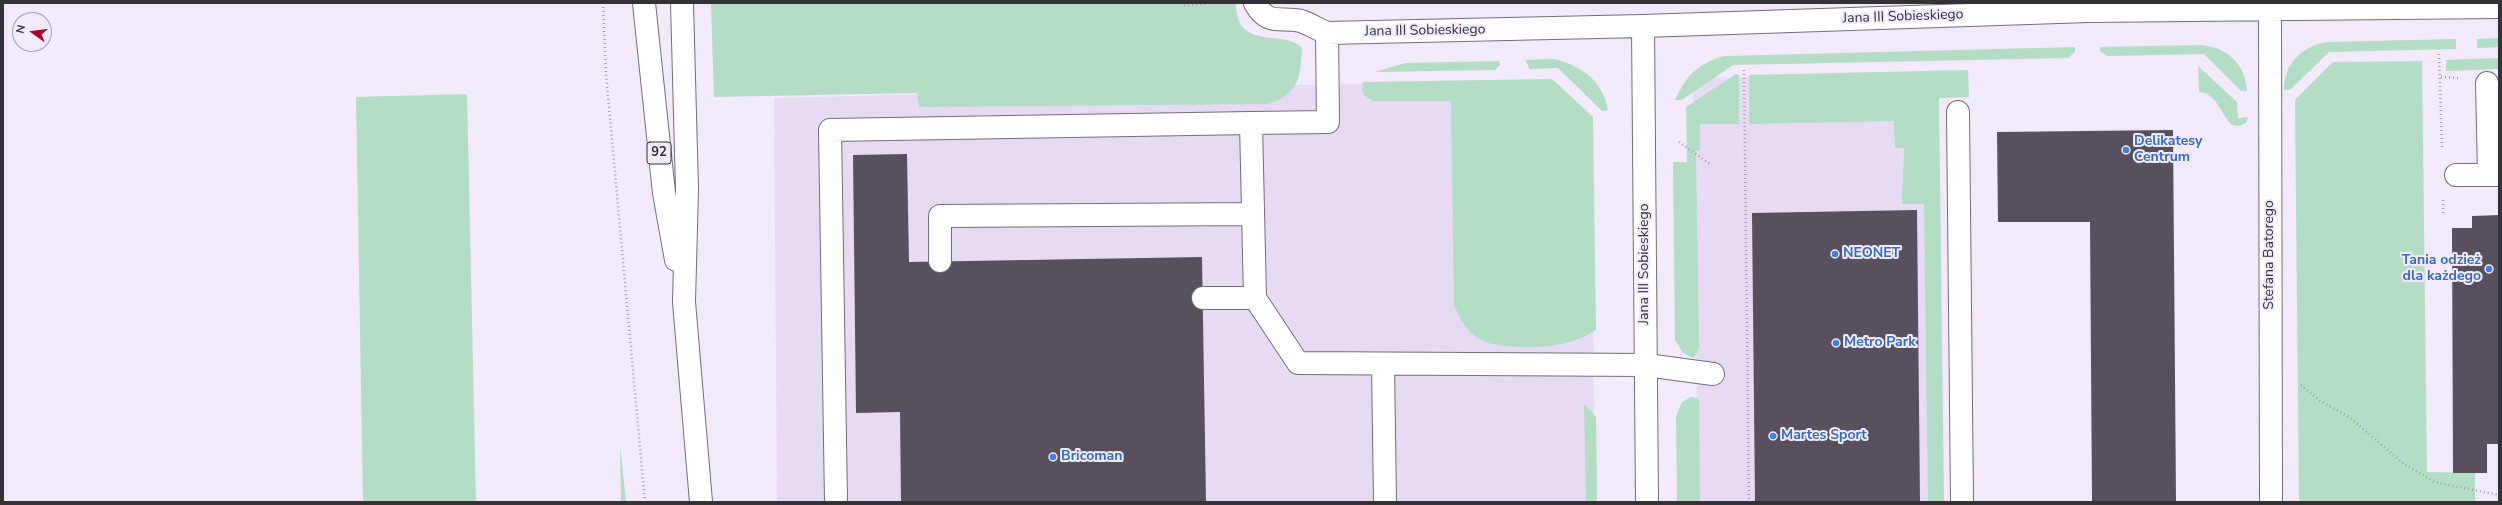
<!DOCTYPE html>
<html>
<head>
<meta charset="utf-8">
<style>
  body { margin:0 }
  #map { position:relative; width:2502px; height:505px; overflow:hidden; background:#f2e9fa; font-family:"Nunito Sans",sans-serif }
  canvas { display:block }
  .frame { position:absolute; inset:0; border:4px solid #343137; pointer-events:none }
  .north { position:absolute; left:12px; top:12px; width:40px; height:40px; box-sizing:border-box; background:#f2e9fa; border:1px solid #a69fac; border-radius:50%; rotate:284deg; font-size:11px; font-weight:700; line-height:16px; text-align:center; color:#343137 }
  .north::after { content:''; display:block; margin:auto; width:14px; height:18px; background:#a5092f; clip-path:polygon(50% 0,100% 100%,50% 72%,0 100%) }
</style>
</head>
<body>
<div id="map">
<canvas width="2502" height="505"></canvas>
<div class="frame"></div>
<div class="north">N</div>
</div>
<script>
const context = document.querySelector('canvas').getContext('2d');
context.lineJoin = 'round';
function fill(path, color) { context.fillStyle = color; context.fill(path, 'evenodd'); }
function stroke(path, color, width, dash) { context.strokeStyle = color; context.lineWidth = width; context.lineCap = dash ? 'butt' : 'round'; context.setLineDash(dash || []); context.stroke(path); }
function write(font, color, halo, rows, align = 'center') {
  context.font = font + ' "Nunito Sans",sans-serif'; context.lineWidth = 4; context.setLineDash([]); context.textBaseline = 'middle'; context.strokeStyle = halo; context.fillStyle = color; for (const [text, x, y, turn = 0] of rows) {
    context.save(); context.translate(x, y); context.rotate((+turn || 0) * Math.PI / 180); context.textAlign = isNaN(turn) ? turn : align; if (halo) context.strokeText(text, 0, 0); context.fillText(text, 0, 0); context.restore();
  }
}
const built = new Path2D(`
  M1937,73l5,429h-244l-5,-424z
  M1552,79l40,37 3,386h-818l-3,-404z`);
const green = new Path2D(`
  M711,3h525c0,50 49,25 66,45 -2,31 -2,43 -33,56l-350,3 -2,-14 -203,4z
  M2499,38v9l-22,1v-9z
  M2456,39v10l-127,3 -39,38h-6c0,-27 18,-44 44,-48z
  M2200,45c27,2 45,18 47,46h-6l-37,-37 -97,2 -7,-5v-4z
  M2075,47v5l-7,6 -335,7 -51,35h-7c12,-25 22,-36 49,-44z
  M2499,58v11l-53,2v-11z
  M1554,59c27,6 49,22 54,51l-6,1 -44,-43 -28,1 -5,-9z
  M1499,61l1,4 -5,5 -120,2 30,-9z
  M2422,61l5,411 48,1v29h-176l-4,-402 38,-38z
  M2198,66l39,36 1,16 10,-1 -2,6 -8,3 -6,-1c-11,-10 -15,-32 -33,-33z
  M1968,70l1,27 -30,1 5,404h-16l-4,-298h-22l2,-56h-9l-1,-27 -145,3v-49z
  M1736,74l3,1v49h-39v26l-4,1 3,197 -4,9 -2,1 -10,-5 -8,-13 -2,-178h14l-1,-55z
  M1552,79l41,38 3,213c-30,20 -73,20 -108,13 -19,-7 -26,-20 -34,-38l-3,-204h-78l-9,-6 -2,-5 1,-8z
  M467,94l9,408h-113l-7,-405z
  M1691,397l7,1 1,3 1,101h-23l-1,-86 6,-14z
  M1584,404l12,13 1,85h-11z
  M620,445l6,57h-5z`);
const building = new Path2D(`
  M2173,130l3,372h-84l-2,-280h-92l-1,-90z
  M907,154l2,108 293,-5 4,245h-305l-1,-90 -44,1 -3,-258z
  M1917,210l3,292h-165l-3,-289z
  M2499,215v229h-12v29h-34l-1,-245h20v-12z`);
const path = new Path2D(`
  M603,3l3,71 39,428
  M1181,3l5,3 25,-3
  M2439,54l3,95
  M1744,70l5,432
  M2441,77l18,1
  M1679,142l31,22
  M2443,200v15
  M2301,385l18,15 30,17 54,46 31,19 65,13`);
const minor = new Path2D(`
  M1255,3c13,24 26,13 46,18 9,3 18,9 26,12l316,-7 445,-15 411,-4
  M2270,9l1,493
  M1643,26l4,476
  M1327,33l1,89 -77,1 4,175 43,65 348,2 67,9
  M2487,83l2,91
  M1958,112l4,390
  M2456,175h43
  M940,261v-45l313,-2
  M1203,298h52
  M1383,364l2,138
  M836,502l-6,-372 421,-7`);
const major = new Path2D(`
  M644,3l20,190 12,67
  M682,3l5,186 -3,113 17,200`);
const markers = [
  [2126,150,4,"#3f7fe0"],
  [1835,254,4,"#3f7fe0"],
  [2489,269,4,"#3f7fe0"],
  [1836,343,4,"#3f7fe0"],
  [1773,436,4,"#3f7fe0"],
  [1053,457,4,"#3f7fe0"]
];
const shields = [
  [659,153,24]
];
const shieldNames = [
  ["92",659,153]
];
const streetNames = [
  ["Jana III Sobieskiego",1903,17,-2],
  ["Jana III Sobieskiego",1425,31,-1],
  ["Stefana Batorego",2270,255,-90],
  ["Jana III Sobieskiego",1645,264,-90]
];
const shopNames = [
  ["Delikatesy",2134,142],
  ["Centrum",2134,158],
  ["NEONET",1843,254],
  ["Tania odzież",2481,261,"right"],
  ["dla każdego",2481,277,"right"],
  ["Metro Park",1844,343],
  ["Martes Sport",1781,436],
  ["Bricoman",1061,457]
];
fill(built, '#e7dbf3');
fill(green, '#b4ddc5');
fill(building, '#59505e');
stroke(minor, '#746c7b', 24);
stroke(major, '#746c7b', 24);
stroke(path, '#a69fac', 2.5, [1, 3]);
stroke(minor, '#fff', 22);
stroke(major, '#fff', 22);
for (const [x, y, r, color] of markers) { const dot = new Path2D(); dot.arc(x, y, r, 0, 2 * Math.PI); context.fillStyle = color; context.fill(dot); stroke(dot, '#f2e9fa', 1.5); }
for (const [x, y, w] of shields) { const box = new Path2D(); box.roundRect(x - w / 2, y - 11, w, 22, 3); context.fillStyle = '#f2e9fa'; context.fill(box); stroke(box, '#343137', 1); }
write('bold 13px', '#343137', null, shieldNames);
write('14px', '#343137', '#f2e9fa', streetNames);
write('bold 14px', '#366cbe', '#f2e9fa', shopNames, 'left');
</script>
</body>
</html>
